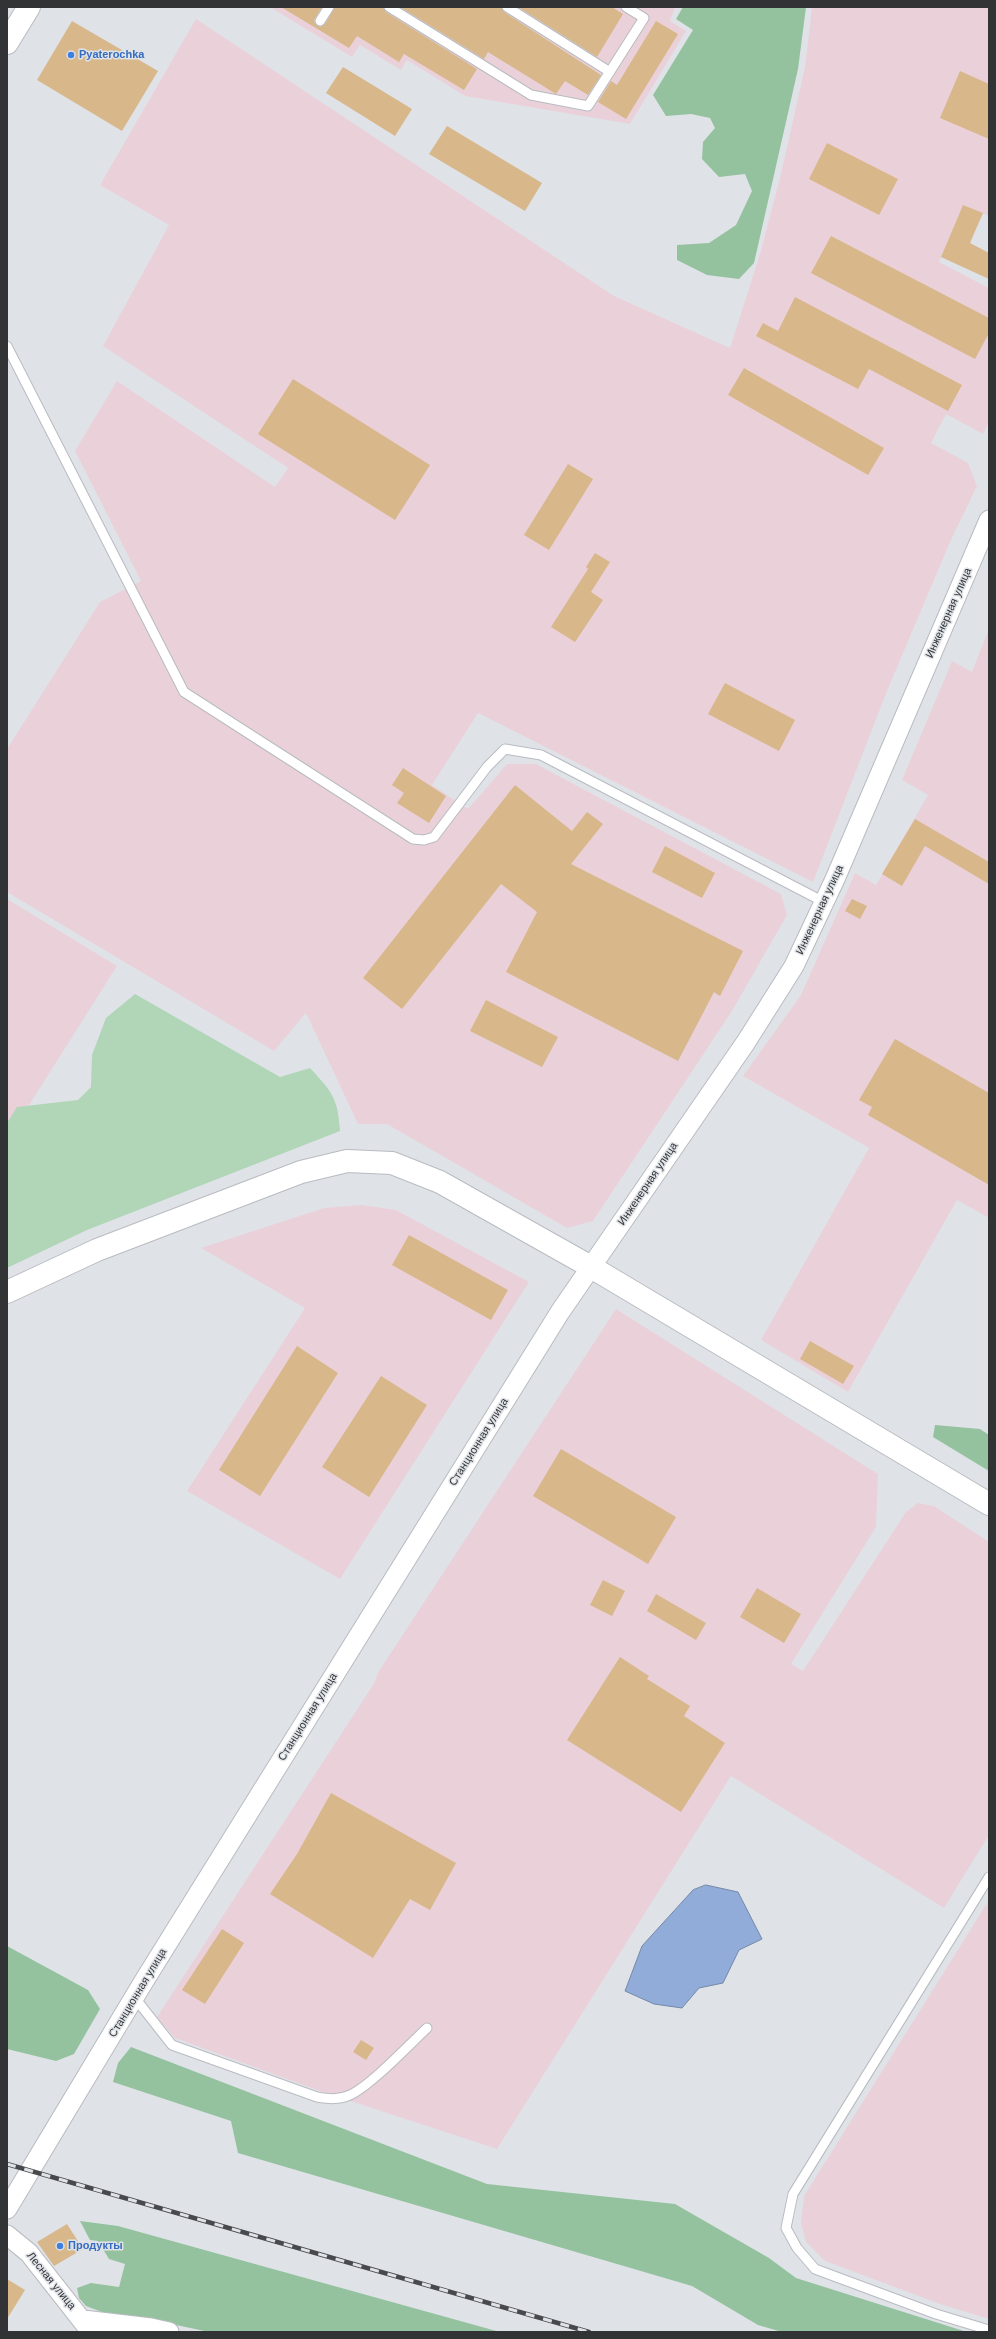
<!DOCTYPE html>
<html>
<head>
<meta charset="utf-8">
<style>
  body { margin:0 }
  #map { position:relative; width:996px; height:2339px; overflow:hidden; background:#dfe3e8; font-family:Arial,sans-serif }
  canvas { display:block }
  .frame { position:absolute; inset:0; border:8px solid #323335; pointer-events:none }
</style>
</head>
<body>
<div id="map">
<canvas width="996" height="2339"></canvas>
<div class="frame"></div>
</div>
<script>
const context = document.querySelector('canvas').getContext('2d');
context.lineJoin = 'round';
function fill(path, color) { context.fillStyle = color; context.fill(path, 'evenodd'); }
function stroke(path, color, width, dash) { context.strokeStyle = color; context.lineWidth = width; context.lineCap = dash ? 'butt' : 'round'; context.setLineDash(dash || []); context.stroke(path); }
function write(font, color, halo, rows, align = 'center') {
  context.font = font + ' Arial,sans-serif'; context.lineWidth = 3; context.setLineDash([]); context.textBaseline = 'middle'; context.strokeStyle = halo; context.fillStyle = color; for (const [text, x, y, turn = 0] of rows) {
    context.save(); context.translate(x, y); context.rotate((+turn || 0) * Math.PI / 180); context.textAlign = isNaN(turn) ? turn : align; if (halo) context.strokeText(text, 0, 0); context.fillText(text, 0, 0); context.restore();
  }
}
const industrial = new Path2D(`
  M270,7h405l-5,14 16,10 -56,93 -165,-28 -58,-36 -6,10 -41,-25 -8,12z
  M812,7h177v209l-26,-11 -24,57 50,26v133l-6,13 -37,-20 -15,29 37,20 9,23 -27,56 -63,149 -74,191 -335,-169 -46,72 36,24 39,-45h29l245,130 6,21 -55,96 -139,210 -26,7 -180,-104h-29l-52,-111 -32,38 -267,-159v-143l93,-147 41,-21 -66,-130 42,-70 158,106 13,-19 -185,-122 66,-121 -69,-40 96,-166 418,277 116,52 30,-94 20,-76 25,-111z
  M989,628v590l-32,-18 -109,192 -87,-52 108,-192 -126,-72 58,-81 54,-122 21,12 52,-90 -26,-15 50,-119 20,11z
  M7,899l110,67 -110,174z
  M362,1205l34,5 133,72 -189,297 -153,-88 118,-183 -104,-60 123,-40z
  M616,1309l262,165 -2,53 -85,137 12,7 103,-159 12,-9 16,3 55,36v293l-45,73 -213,-132 -234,373 -177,-58 -145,-53 -18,-21 216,-332 6,-14z
  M989,1900v419l-49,-15 -115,-43 -19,-19 -5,-19 3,-27z`);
const green = new Path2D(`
  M135,994l145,83 30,-9c22,24 28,30 30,63l-253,99 -80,38v-145l10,-16 61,-7 13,-13 1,-32 14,-37z`);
const forest = new Path2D(`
  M683,7h123l-8,62 -44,194 -15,16 -32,-4 -30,-15v-15l32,-2 27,-18 16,-34 -7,-17 -26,3 -17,-18 1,-17 12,-14 -5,-10 -19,-4 -25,2 -13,-21 40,-65 -17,-11z
  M935,1425l45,4 9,6v36l-56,-34z
  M7,1946l81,44 12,19 -26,45 -18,7 -49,-12z
  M131,2047l356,137 188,20 94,54 27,20 171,54h-185l-24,-7 -66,-39 -454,-133 -7,-32 -118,-39 5,-19z
  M80,2221l38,5 382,106h-291l-56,-12 -46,-6 -21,-8 -7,-8 -2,-10 14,-5 28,4 6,-23 -16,-5 -11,-18 -8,-1z`);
const water = new Path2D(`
  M706,1885l32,7 24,47 -23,11 -16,33 -24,5 -17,20 -28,-4 -29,-13 17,-45 51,-56z`);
const building = new Path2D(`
  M281,7h41l-8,13 1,4 5,3 5,-3 10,-17h48l3,5 91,57 -13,21 -60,-36 -5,8 -42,-26 -8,12z
  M400,7h101l3,5 97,63 -13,20 -23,-14 -9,13 -68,-42 -4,7z
  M518,7h94l11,7 -26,43z
  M72,21l86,50 -36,60 -85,-51z
  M656,21l22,13 -52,85 -28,-17 13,-21 6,4z
  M343,67l69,42 -17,27 -69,-43z
  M960,71l29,13v55l-49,-21z
  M447,126l95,57 -17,28 -96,-57z
  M827,143l71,36 -19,36 -70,-36z
  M963,205l20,8 -13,30 19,10v26l-48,-22z
  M831,236l158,82v15l-14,26 -164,-86z
  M795,297l167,88 -14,26 -79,-42 -11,20 -102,-53 7,-13 15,8z
  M744,368l140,80 -16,27 -140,-80z
  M293,379l137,86 -35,55 -137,-86z
  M568,464l25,15 -44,71 -25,-15z
  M595,553l15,9 -19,30 12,8 -28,42 -24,-15 37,-58 -2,-2z
  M725,683l70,37 -16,31 -71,-37z
  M403,768l43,28 -17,27 -32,-20 7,-10 -12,-8z
  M515,785l57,46 15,-19 16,12 -32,40 172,87 -23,45 -6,-4 -36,69 -172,-89 31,-60 -36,-28 -99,125 -39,-31z
  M915,819l74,43v22l-64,-38 -23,40 -20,-12z
  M665,846l50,27 -13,25 -50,-26z
  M852,899l15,7 -7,13 -15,-8z
  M486,1000l72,37 -16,30 -72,-36z
  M895,1039l94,54v92l-121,-70 4,-8 -13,-7z
  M409,1235l99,55 -17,30 -99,-55z
  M810,1341l44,25 -11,18 -43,-25z
  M297,1346l41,27 -78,123 -41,-26z
  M381,1376l46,29 -58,92 -47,-30z
  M561,1449l115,68 -28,47 -115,-68z
  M603,1580l22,11 -13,25 -22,-11z
  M757,1588l44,26 -17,29 -44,-26z
  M656,1594l50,29 -10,17 -49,-29z
  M620,1657l29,19 -2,3 43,27 -6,10 41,27 -44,69 -114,-72z
  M331,1793l125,70 -26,47 -20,-11 -37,59 -103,-64 27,-40z
  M222,1929l22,14 -39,61 -23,-14z
  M361,2040l13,8 -8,12 -13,-8z
  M67,2224l16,25 -29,17 -17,-24z
  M7,2279l18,11 -18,29z`);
const service = new Path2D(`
  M389,7l142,88 57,11 56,-88 -18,-11
  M507,7l103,65
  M320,21l9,-14
  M7,346l177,346 229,147 11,1 10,-3 53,-70 18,-18 36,6 283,147
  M989,1877l-196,317 -7,34 11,20 18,21 121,45 53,16
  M135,1998l37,47 145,52c12,2 22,3 33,-2 20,-9 59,-50 77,-67`);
const minor = new Path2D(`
  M7,2209l137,-228 416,-669 186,-270 48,-76 41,-87 154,-359
  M7,2235l22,18 62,79
  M83,2320l68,8 18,4`);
const tertiary = new Path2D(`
  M7,43l22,-36
  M7,1292l90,-42 204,-78 46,-11 45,2 48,19 151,85 398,237`);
const rail = new Path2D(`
  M7,2164l582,168`);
const markers = [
  [71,55,4,"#3f7fe0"],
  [60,2246,4,"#3f7fe0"]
];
const shopNames = [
  ["Pyaterochka",79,55],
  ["Продукты",68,2246]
];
const streetNames = [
  ["Инженерная улица",949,613,-66],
  ["Инженерная улица",820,910,-65],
  ["Инженерная улица",648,1184,-56],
  ["Станционная улица",479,1442,-58],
  ["Станционная улица",308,1717,-58],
  ["Станционная улица",138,1993,-59],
  ["Лесная улица",51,2281,51]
];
fill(industrial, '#ead1d9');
fill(green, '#b0d5b7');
fill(forest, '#94c29e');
fill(water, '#91acd8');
stroke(water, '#7488a7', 1);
fill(building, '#d8b78a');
stroke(service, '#b8bbc0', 11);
stroke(minor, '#b8bbc0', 21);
stroke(tertiary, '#b8bbc0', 24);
stroke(service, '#fff', 9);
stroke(minor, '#fff', 19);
stroke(tertiary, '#fff', 22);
stroke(rail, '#48494c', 4.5);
stroke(rail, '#dfe3e8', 3, [9]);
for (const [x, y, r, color] of markers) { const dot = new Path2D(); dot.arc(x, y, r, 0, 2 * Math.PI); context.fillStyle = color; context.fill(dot); stroke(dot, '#dfe3e8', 1.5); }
write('bold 11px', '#366cbe', '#dfe3e8', shopNames, 'left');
write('11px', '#323335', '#dfe3e8', streetNames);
</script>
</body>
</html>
